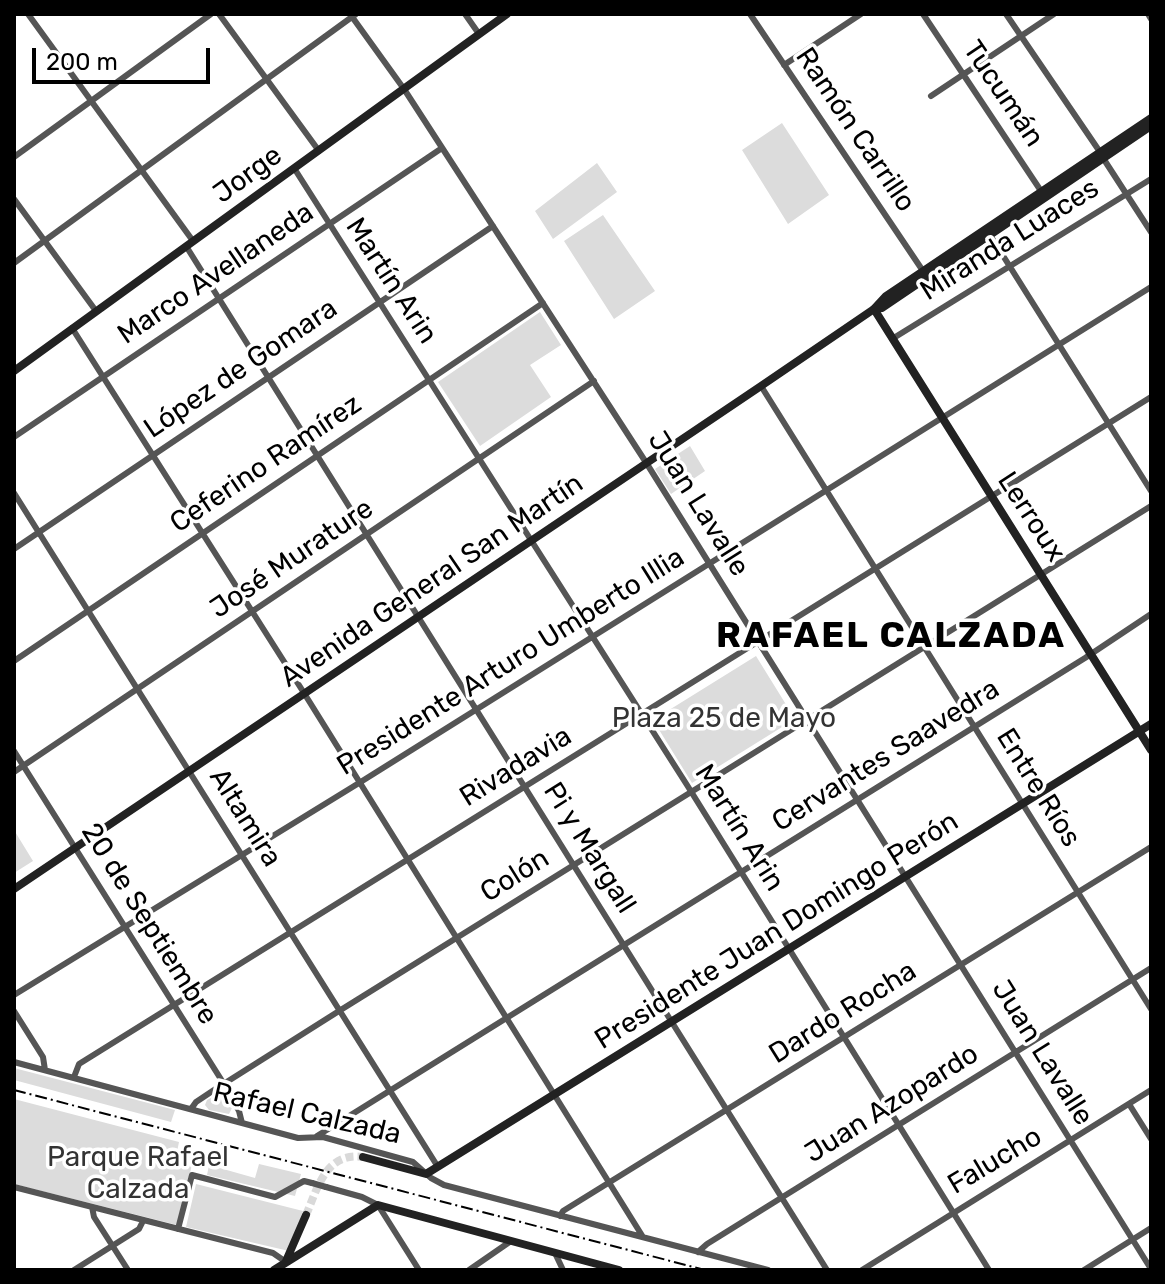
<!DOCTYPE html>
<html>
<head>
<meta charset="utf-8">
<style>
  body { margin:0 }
  #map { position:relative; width:1165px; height:1284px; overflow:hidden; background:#fff; font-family:Rubik,sans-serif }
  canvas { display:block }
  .frame { position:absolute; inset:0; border:16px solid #000; pointer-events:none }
  .scale { position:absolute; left:32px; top:48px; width:178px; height:36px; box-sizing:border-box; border:4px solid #000; border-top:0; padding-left:10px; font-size:24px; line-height:28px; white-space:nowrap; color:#000; -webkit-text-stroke:6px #fff; paint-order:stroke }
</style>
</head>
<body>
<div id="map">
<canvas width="1165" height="1284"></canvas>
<div class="frame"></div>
<div class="scale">200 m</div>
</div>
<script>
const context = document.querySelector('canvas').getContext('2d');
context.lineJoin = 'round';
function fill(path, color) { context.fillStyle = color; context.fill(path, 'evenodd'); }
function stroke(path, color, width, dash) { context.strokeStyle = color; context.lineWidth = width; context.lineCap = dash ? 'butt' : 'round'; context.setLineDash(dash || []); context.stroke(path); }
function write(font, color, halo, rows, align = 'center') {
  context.font = font + ' Rubik,sans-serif'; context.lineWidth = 7; context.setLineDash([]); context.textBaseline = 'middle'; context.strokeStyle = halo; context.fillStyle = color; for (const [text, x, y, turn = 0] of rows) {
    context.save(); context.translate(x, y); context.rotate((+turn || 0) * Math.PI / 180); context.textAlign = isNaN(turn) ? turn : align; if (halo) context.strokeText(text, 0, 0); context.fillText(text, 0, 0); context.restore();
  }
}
const green = new Path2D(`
  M782,123l47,72 -41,29 -46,-74z
  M597,163l20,29 -64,47 -18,-28z
  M603,215l52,76 -41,28 -50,-78z
  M540,312l21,33 -31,20 21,32 -71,49 -42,-64z
  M690,446l15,25 -34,23 -16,-25z
  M756,656l39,63 -103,64 -39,-63z
  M14,830l19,31 -19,12z
  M14,1068l161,42 -4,12 -157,-42z
  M222,1092l11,14 -4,8 -20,-4 -4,-5 2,-5z
  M14,1099l165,43 -2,10 17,5 -17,68 -163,-41z
  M259,1164l42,10 -6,22 -88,-21 2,-10 46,13z
  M196,1184l107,27 -14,40 -103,-24z`);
const secondaryTunnel = new Path2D(`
  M306,1215c12,-28 20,-63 57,-58`);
const street = new Path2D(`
  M28,14l165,227
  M219,14l100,137
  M350,14l54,75 243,375 504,805
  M465,14l14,20
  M750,14l173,257
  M923,14l120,180
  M1006,14l94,138
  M1148,14l3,5
  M784,65l77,-51
  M931,96l123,-82
  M14,157l197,-143
  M1103,158l48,74
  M294,168l393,617 302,485
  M14,199l82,112
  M990,235l161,256
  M186,246l641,1024
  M14,263l342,-249
  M72,328l232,365 339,544
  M892,339l259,-160
  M761,386l390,623
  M14,437l428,-289
  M14,493l424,674
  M14,549l479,-323
  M14,661l529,-358
  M14,751l215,341 10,19 3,12
  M14,772l580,-391
  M14,995l345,-212 792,-496
  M14,1011l29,46 2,13
  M14,1062l284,76 25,-1 90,25 18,16 13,7 324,85
  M74,1077l5,-13 1072,-667
  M1129,1104l22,35
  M191,1109l5,-7 18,-12 125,-79 812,-505
  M317,1136l768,-478 66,-44
  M14,1187l259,66 13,9
  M326,1187l36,10 16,8 41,65
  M92,1207l2,10 34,53
  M560,1216l3,-5 588,-364
  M178,1229l14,-54 83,22 29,-16 8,2
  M698,1252l9,-8 444,-276
  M555,1253l8,17
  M74,1270l65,-41 4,-8
  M469,1270l42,-29
  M862,1270l289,-180
  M1084,1270l67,-42`);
const secondary = new Path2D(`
  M874,309l277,441
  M874,309l8,-1 269,-182
  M14,371l493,-357
  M14,889l747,-503 113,-77 12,-13 265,-178
  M363,1157l63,17 725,-450
  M286,1261l20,-46
  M274,1270l104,-65 241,65`);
const rail = new Path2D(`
  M14,1090l691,180`);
const streetBridge = new Path2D(`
  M312,1183l14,4`);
const streetNames = [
  ["Tucumán",1003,94,56],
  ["Ramón Carrillo",855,130,56],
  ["Jorge",248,175,-36],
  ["Miranda Luaces",1010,240,-32],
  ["Marco Avellaneda",216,274,-34],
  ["Martín Arin",391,281,57],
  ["López de Gomara",241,369,-34],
  ["Ceferino Ramírez",266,464,-34],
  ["Juan Lavalle",698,504,58],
  ["Lerroux",1031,517,57],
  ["José Murature",292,559,-34],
  ["Avenida General San Martín",432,581,-34],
  ["Presidente Arturo Umberto Illia",511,662,-32],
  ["Cervantes Saavedra",886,756,-32],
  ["Rivadavia",516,767,-32],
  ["Entre Ríos",1038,788,58],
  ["Altamira",245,818,58],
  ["Martín Arin",739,828,58],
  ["Pi y Margall",589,848,58],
  ["Colón",515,876,-32],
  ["20 de Septiembre",149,924,58],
  ["Presidente Juan Domingo Perón",777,931,-32],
  ["Dardo Rocha",843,1013,-32],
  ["Juan Lavalle",1042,1053,58],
  ["Juan Azopardo",892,1104,-32],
  ["Rafael Calzada",307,1114,13],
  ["Falucho",995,1161,-31]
];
const parkNames = [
  ["Plaza 25 de Mayo",724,719],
  ["Parque Rafael",138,1158],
  ["Calzada",138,1190]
];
const districtNames = [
  ["RAFAEL CALZADA",891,637]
];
fill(green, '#dcdcdc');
stroke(secondaryTunnel, '#d9d9d9', 8, [8, 4]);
stroke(street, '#555', 6);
stroke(secondary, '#222', 8);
stroke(rail, '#000', 2, [12, 4, 2, 4]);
stroke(streetBridge, '#555', 6);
write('28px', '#000', '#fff', streetNames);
write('28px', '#333', '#fff', parkNames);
context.letterSpacing = '2px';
write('bold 36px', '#000', '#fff', districtNames);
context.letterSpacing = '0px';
</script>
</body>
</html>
